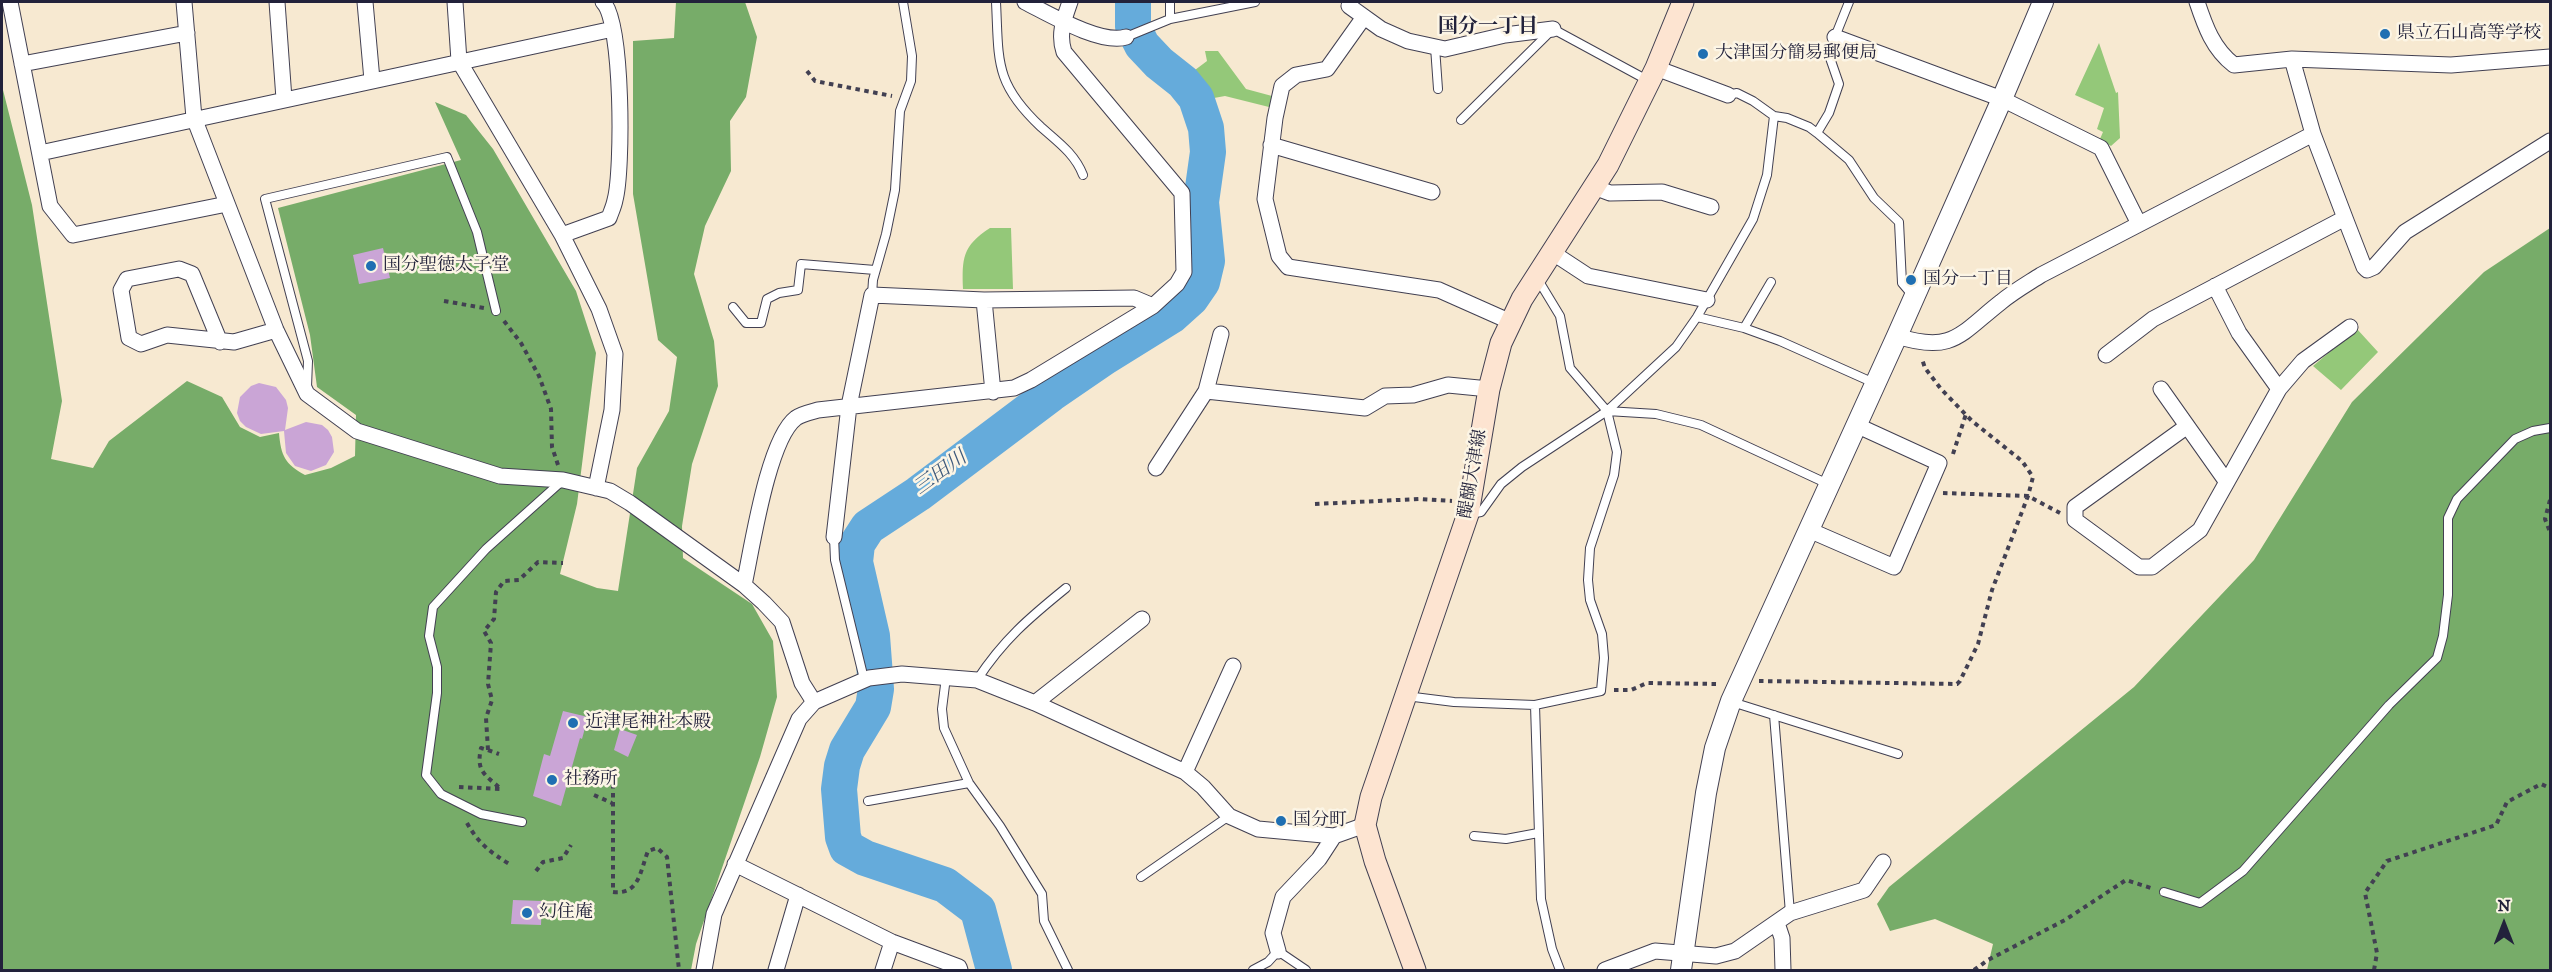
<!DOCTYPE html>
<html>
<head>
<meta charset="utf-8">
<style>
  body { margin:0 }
  #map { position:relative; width:2552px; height:972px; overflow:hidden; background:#f7e9d1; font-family:"IM FELL DW Pica",serif }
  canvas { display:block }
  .frame { position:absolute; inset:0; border:3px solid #22223b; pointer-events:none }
  .north { position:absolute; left:2474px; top:894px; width:60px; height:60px; -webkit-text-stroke:4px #fcf5e5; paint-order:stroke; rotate:0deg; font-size:16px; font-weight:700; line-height:24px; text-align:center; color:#22223b }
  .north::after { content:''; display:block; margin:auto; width:21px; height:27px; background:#22223b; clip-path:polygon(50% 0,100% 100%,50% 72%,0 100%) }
</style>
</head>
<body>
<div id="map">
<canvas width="2552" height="972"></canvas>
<div class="frame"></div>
<div class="north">N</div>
</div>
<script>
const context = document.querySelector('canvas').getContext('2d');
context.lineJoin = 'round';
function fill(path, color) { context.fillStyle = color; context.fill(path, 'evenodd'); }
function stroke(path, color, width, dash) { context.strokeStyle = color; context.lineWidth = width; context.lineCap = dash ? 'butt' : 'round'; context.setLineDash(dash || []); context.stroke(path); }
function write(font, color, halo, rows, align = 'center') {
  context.font = font + ' "IM FELL DW Pica","Noto Serif JP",serif'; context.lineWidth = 5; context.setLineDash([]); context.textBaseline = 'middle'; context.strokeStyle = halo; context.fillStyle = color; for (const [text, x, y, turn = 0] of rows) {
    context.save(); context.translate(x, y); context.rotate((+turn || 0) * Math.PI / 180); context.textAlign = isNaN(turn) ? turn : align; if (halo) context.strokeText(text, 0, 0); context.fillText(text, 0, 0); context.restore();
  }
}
const green = new Path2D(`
  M2099,43l17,50 2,-1 2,46 -9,8 -11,-7 3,-7 -6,-3 7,-21 -29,-13z
  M1205,51h13l28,38 26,7 -3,11 -44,-11 -22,4 -12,-27 16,-12z
  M990,228h21l2,61h-50c-1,-30 -1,-43 27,-61z
  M2357,329l21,23 -37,38 -28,-24z`);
const forest = new Path2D(`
  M676,2h69l12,35 -11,60 -16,24 1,50 -26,55 -11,48 20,67 4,45 -26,78 -10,62 1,32 69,46 21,37 4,56 -17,60 -64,187 -5,26h-689v-884l30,119 30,196 -11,58 42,9 16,-27 78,-60 35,16 18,30 20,10 19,-4c2,23 6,31 26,42l26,-7 24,-12 1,-41 -39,-28 -7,-52 -32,-127 183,-48 -26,-58 31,13 27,34 83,142 20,62 -19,151 -17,70 37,14 21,3 19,-123 32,-57 8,-54 -19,-17 -25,-146v-153l41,-3z
  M2550,228v742h-563l6,-26 -58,-25 -45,12 -13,-27 12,-17 245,-200 120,-127 98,-158 132,-130z`);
const river = new Path2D(`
  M994,970l-16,-60 -33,-25 -80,-27 -18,-10 -4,-11 -4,-48 3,-23 5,-16 26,-43 3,-18 -4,-53 -17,-74 2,-18 11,-17 50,-33 133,-100 54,-37 66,-41 20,-18 11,-16 5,-21 -6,-59 7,-50 -2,-24 -10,-30 -13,-16 -24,-19 -17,-18 -9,-18v-25`);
const building = new Path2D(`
  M383,248l7,30 -31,6 -6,-29z
  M259,383l17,4 10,13 2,8 -3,22 21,-8 16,3 6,5 4,7 2,15 -8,13 -15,6 -16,-5 -9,-13 -2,-22 -23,3 -15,-7 -6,-6 -3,-8 3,-16 11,-11z
  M563,711l25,6 -6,22 -2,-1 -19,68 -28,-10 11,-42 6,2z
  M620,729l17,6 -9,22 -14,-7z
  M513,900l29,1 -1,24 -30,-1z`);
const path = new Path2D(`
  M807,71l8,10 77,15
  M444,301l40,7
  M504,321l17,22 18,33 12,33 1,38 6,18
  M1953,454l13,-40
  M1943,493l85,3 32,17
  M2550,500l-5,19 5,13
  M1315,504l104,-5 33,2
  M1759,681l198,3 3,-3 18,-37 14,-54 36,-94 5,-19 -11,-16 -50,-40 -31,-32 -16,-21 -3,-9
  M1614,690h17l16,-7 72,1
  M488,750l11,4
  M613,784v108c26,3 27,-20 35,-41l9,-3 10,9 12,113
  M459,787l42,2c-17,-15 -25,-18 -20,-41l7,2 -2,-32 6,-18 -4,-16 3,-41 -7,-12 10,-12 2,-27 8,-11 15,-1 19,-18 25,1
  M594,795l18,8
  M467,823c11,20 24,30 44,42
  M536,871l7,-9 20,-4 8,-13
  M1974,970l14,-10 77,-40 61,-40 28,9
  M2374,970l3,-17 -12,-60 22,-32 109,-36 11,-23 34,-18 9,4`);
const service = new Path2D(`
  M996,2c3,59 -2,81 45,125 17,15 34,27 42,48
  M1170,2v17
  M1126,37l44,-18 85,-17
  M1435,47l3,42
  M1728,95l9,-2 16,8 21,15 13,2 22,9 8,6 32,27 25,38 25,24 3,61 11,13
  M1461,120l92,-91 96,52
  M1817,133l12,-20 10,-29 -9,-26 5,-21 14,-35
  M1537,278l23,38 10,52 37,43 49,3 45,11 127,59
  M872,295l1,-15 13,-46 9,-44 5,-79 11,-30 1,-25 -9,-54
  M733,307l13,16h15l6,-24 12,-6 19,-3 3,-26 74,6
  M1697,317l47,11 27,-46
  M1744,328l36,13 94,42
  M307,387l1,-26 -43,-162 182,-42 30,75 19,79
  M1470,514l11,-2 20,-28 21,-17 85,-56 69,-64 21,-30 56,-98 14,-44 7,-59
  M834,537l1,23 29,119
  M946,677l-4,32 2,19 25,55 31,43 42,68 2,27 24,49
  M977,680c26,-40 52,-62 89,-92
  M1406,696l48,6 81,3 66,-14 3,-33 -2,-24 -12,-34 -2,-20 2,-32 24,-73 3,-23 -10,-41
  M1732,702l166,52
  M1535,705l6,194 11,50 8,21
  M1774,715l16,198
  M868,801l101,-18
  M522,822l-41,-8 -40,-20 -15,-19 11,-82v-26l-8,-31 4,-29 53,-58 76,-68
  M1474,836l32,3 32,-6
  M1141,877l88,-61
  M2164,892l36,11 43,-32 146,-166 48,-47 6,-22 5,-41v-77l9,-19 58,-60 18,-8 17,-3
  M1253,970l15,-8 10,-11 28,19`);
const minor = new Path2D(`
  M10,2l40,204 23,29 154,-31
  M184,2l10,116 82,212 31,64 50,37 143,45 63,4 47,11 20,12 114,82 20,18 18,19 20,61 12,19
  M277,2l7,97
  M365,2l7,78
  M455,2l4,59 103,174 37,74 16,45 -3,56 -16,78
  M1025,2c24,12 76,43 101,35
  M2197,2c8,24 16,47 37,63l58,-6 159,6 99,-8
  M1349,6l32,23 27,12 37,8 60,-14 48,-6
  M1364,17l-37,52 -31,6 -14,11 -7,32 -10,81 14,57 9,11 151,23 72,32
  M1835,37l167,62 99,49 38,76
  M22,64l165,-31
  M1656,68l72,27
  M1271,145l161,47
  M40,153l573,-124
  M1594,187l16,6 52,-1 49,15
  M2345,218l19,49 3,3 7,-3 31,-35 145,-91
  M562,235l47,-17c2,-6 5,-12 6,-18 8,-29 8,-179 -12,-198
  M1553,253l35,23 119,24
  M984,300l9,92
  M1221,334l-15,57 159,17 20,-12 28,-1 35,-10 41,4
  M1897,336c56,18 63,-2 104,-34 12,-10 26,-18 40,-27l272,-141
  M220,342l-28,-68 -13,-5 -52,10 -6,11 8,48 12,6 26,-9 67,7 42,-12
  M2106,355l47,-36 192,-101 -32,-84 -21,-75
  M2161,389l65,92
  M2279,389l24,-28 47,-34
  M2186,427l-111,80v13l64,47h13l48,-37 79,-141 -40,-56 -24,-47
  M1156,468l50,-77
  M1809,530l85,37 45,-104 -83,-38
  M834,537l15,-131 23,-111 112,5 150,-2 19,8
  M744,585c8,-37 24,-146 52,-167 5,-4 15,-6 22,-8l196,-22 17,-8 122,-74 24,-22 7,-12 -2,-79 -118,-141c-6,-18 0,-33 6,-50
  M1035,703l107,-84
  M1185,772l48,-106
  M735,864l157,78 67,25 1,3
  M1777,923l5,15 1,32
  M1278,951l-5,-18 10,-36 36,-38 15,-23
  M704,970l10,-56 85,-195 15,-17 55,-24 33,-4 75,6 58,23 150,69 18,15 26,29 29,13 76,7 31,-11
  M776,970l22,-75
  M883,970l9,-28
  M1605,970l50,-19 61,5 19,-5 55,-38 74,-23 19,-28`);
const tertiary = new Path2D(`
  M1681,970l25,-177 9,-45 16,-47 166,-365 105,-237 41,-97`);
const secondary = new Path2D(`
  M1415,970l-40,-109 -10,-36 6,-28 97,-283 21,-125 12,-46 21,-44 86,-134 48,-97 27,-66`);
const markers = [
  [2385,34,6,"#1f6fb2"],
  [1703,54,6,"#1f6fb2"],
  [371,266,6,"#1f6fb2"],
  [1911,280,6,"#1f6fb2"],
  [573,723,6,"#1f6fb2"],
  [552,780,6,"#1f6fb2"],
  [1281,821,6,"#1f6fb2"],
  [527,913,6,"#1f6fb2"]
];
const poiNames = [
  ["県立石山高等学校",2397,34],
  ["大津国分簡易郵便局",1715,54],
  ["国分聖徳太子堂",383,266],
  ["国分一丁目",1923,280],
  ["近津尾神社本殿",585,723],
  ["社務所",564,780],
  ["国分町",1293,821],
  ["幻住庵",539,913]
];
const streetNames = [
  ["醍醐大津線",1474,474,-80]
];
const neighbourhoodNames = [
  ["国分一丁目",1488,28]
];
const waterNames = [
  ["三田川",941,474,-36]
];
fill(green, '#94c879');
fill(forest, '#77ac69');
stroke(river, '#65abdb', 36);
fill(building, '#caa5d6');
stroke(service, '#424052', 10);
stroke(minor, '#424052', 17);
stroke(tertiary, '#424052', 22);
stroke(secondary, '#424052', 23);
stroke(path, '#424052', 4, [4.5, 4.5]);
stroke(service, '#fff', 8);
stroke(minor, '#fff', 15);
stroke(tertiary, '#fff', 20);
stroke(secondary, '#fde4d1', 21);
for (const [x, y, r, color] of markers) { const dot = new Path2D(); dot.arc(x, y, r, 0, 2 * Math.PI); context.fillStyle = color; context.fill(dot); stroke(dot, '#fcf5e5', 2); }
write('18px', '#22223b', '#fcf5e5', poiNames, 'left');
write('18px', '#22223b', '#fcf5e5', streetNames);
write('bold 20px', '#22223b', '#fcf5e5', neighbourhoodNames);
write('italic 20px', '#3d597b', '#fcf5e5', waterNames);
</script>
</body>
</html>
